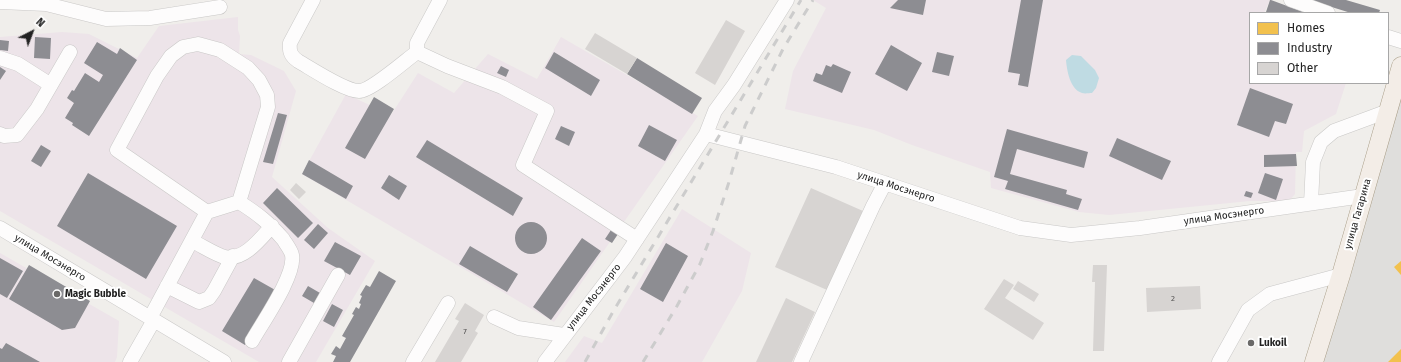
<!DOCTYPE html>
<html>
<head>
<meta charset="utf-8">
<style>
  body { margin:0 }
  #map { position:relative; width:1401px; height:362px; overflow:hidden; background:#f0eeeb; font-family:"Fira Sans",sans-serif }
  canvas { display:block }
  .legend { position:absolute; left:1249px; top:12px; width:140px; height:72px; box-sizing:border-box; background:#fff; border:1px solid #a7a7a7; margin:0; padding:5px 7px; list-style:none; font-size:12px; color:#222 }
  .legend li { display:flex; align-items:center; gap:8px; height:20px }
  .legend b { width:20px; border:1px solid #a7a7a7 }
  .north { position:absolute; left:12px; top:12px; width:40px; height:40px; -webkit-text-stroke:3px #fff; paint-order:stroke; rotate:42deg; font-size:11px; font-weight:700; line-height:16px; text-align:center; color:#222 }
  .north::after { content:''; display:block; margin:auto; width:14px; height:18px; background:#222; clip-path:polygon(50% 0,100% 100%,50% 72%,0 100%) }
</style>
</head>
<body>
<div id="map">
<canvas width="1401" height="362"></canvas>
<ul class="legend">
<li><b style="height:11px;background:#f2c14e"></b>Homes</li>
<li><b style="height:11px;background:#8d8d92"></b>Industry</li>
<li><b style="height:11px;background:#d7d4d2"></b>Other</li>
</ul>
<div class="north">N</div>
</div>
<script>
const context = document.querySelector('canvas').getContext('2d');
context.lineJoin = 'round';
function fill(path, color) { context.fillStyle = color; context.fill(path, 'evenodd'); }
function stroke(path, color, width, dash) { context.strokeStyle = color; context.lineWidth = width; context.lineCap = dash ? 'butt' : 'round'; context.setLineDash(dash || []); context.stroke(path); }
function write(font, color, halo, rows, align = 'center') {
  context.font = font + ' "Fira Sans",sans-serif'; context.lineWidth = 4; context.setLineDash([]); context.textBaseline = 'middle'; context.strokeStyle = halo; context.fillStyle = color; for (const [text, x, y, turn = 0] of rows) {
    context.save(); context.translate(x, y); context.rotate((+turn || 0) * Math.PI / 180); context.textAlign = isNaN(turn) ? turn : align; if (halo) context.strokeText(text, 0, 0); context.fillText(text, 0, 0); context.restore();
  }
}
const residential = new Path2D(`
  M1401,79v283h-82z`);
const industrial = new Path2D(`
  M813,0h457l-6,13h-14v70h96l-10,31 -32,17 -2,21h-6l-1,42 -6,7h-39l-141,14 -30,-3 -88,-24 -1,-16 -78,-27 -38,-15 -89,-21 8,-38 33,-63z
  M238,17v13l2,6 -1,18 12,1 33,16 12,20 -24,86 56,51 47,33 -59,101h-57l-259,-151v-174l62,-5 27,2 48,24 22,-32z
  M561,37l137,79 -144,206 -252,-148 44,-80 45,21 27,-42 36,20 34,-39 49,25z
  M682,209l69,44 -9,38 -40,71h-137l19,-26 18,7z
  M0,253l119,68 -2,36 -2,5h-115z`);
const water = new Path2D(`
  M1072,55l9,1 14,14 4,8 -3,10 -4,5c-3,0 -7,1 -10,0 -12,-4 -15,-22 -16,-33z`);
const homes = new Path2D(`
  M1401,261v14l-7,-8z
  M1401,349v13h-13z`);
const industry = new Path2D(`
  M898,0h28l-3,15 -33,-7z
  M1021,0h22l-15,87 -10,-2 2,-11 -12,-2z
  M1270,0h1l35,13h-39l-1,-1z
  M1309,0h37l34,10 -1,3h-28z
  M35,37l16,1 -1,21 -16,-1z
  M0,40l9,1 -1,10 -8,-1z
  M97,42l20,12 3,-6 17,12 -48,76 -17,-11 1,-2 -8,-5 9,-15 -7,-5 5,-8 2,1 11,-18 14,9 4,-7 -19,-12z
  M891,45l31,18 -15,28 -32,-17z
  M554,52l46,28 -9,16 -46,-28z
  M937,52l17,4 -5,20 -17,-4z
  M637,58l65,40 -10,16 -65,-40z
  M833,64l18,8 -9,21 -29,-12 3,-8 6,2 4,-10 5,2z
  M501,66l8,4 -3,7 -9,-4z
  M0,67l6,4 -6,9z
  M1250,88l43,16 -7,20 -11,-3 -6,16 -32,-12z
  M374,97l20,12 -29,50 -20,-11z
  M278,113l9,2 -14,49 -10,-2z
  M649,125l28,15 -12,21 -27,-15z
  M561,126l14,6 -6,14 -14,-7z
  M1007,129l81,23 -4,16 -67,-19 -7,25 57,16 -1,4 16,5 -4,11 -73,-21 3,-8 -14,-4z
  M1117,138l54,23 -9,19 -53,-24z
  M427,140l96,58 -10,18 -97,-59z
  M41,145l10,6 -10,16 -10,-6z
  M1296,154l1,12 -33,1v-12z
  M309,160l44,26 -7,13 -44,-25z
  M88,173l89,53 -31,53 -89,-53z
  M1265,173l18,6 -7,21 -18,-7z
  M389,175l18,11 -8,14 -18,-12z
  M277,188l36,35 -15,15 -35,-35z
  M1246,191l7,2 -2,5 -7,-2z
  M515 238a16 16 0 1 1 32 0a16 16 0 1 1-32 0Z
  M318,224l10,9 -14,16 -10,-9z
  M611,230l7,4 -6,9 -7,-4z
  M582,238l19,13 -50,69 -18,-13z
  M335,242l26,14 -11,19 -26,-14z
  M666,243l22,13 -25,46 -23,-13z
  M470,246l48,28 -11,18 -48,-28z
  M0,258l23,13 -16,27 -7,-4z
  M29,265l61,36 -15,27 -13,2 -53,-31z
  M379,271l17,10 -46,81h-17l3,-6 -5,-2 5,-8 4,3 6,-11 -4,-2 12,-21 -2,-1 4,-7 3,2 2,-5 -2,-1 3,-7 -2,-1 6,-10 4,2z
  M254,278l23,13 -32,54 -23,-14z
  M308,286l12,7 -6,10 -12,-7z
  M332,304l11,6 -9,17 -11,-6z
  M6,343l34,19h-40v-14l2,1z`);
const building = new Path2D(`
  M726,20l19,11 -30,54 -20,-12z
  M595,33l42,25 -10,16 -42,-25z
  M296,183l10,9 -7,7 -9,-9z
  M811,188l52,23 -36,79 -52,-23z
  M1093,265h14l-3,86h-11l2,-69h-3z
  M1004,279l10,6 -9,13 39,25 -11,17 -49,-31z
  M1018,281l21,13 -5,8 -21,-13z
  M1200,286l1,23 -54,3 -1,-24z
  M786,298l29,14 -23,50h-36z
  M465,303l19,12 -9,16 3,2 -17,29h-26l24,-41 -4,-2z`);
const minor = new Path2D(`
  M313,0l-23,43c-1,9 1,13 8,18 14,8 47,30 61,30 12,0 47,-31 58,-39
  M1291,0l37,13
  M0,2l46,2 60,15 44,-1 70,-11
  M1388,37l13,4
  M417,52l30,14 55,21 45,24 -24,54 114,74
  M417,52v-9l23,-43
  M0,58l18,6 33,21
  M0,134l4,2 13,-1 20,-26 33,-57
  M706,134l130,33 184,61 51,7 69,-7 223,-32
  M239,202l29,-95 -1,-12 -8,-15 -11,-12 -28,-18 -22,-6 -15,3 -12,9 -14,20 -40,74 90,62 32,-10c19,12 29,20 44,37 3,5 8,11 9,16 4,20 -30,68 -40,86
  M1311,203l2,-41 8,-20 13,-11 54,-20
  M0,228l224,134
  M192,241c9,4 24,14 33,16 19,4 36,-19 47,-31
  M167,286l32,16 10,-4 5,-7 19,-35
  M494,317l24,11 46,7
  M150,318l57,-106
  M130,362l24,-42
  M289,362l49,-87
  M413,362l35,-59
  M545,362l80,-105 81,-123 9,-23 19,-26 53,-85
  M801,362l72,-156 12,-23
  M1219,362l29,-52 22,-16 71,-19`);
const major = new Path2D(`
  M1314,362l27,-87 60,-209`);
const rail = new Path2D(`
  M585,362l29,-52 187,-310
  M643,362l34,-56 23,-42 13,-33 16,-49 16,-56 38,-77 30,-49`);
const markers = [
  [57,294,4,"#6a6968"],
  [1251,343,4,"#6a6968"]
];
const numberNames = [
  ["2",1173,299],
  ["7",465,332]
];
const streetNames = [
  ["улица Мосэнерго",896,187,18],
  ["улица Гагарина",1358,214,-74],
  ["улица Мосэнерго",1224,216,-8],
  ["улица Мосэнерго",50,258,31],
  ["улица Мосэнерго",594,297,-52]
];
const poiNames = [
  ["Magic Bubble",65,294],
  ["Lukoil",1259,343]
];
fill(residential, '#dfdedc');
fill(industrial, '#ede4e9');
fill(water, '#bfdbe3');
fill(homes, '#f2c14e');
fill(industry, '#8d8d92');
fill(building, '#d7d4d2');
stroke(minor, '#c9c8c7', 15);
stroke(major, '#a79c86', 19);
stroke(minor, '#fdfcfc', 14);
stroke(major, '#f3ede7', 18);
stroke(rail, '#ccc', 3, [8, 8]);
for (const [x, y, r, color] of markers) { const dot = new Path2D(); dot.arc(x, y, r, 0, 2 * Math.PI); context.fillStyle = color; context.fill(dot); stroke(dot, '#fff', 1.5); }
write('8px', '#4f4e4e', null, numberNames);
write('10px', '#222', '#fff', streetNames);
write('bold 10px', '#222', '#fff', poiNames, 'left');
</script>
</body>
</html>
